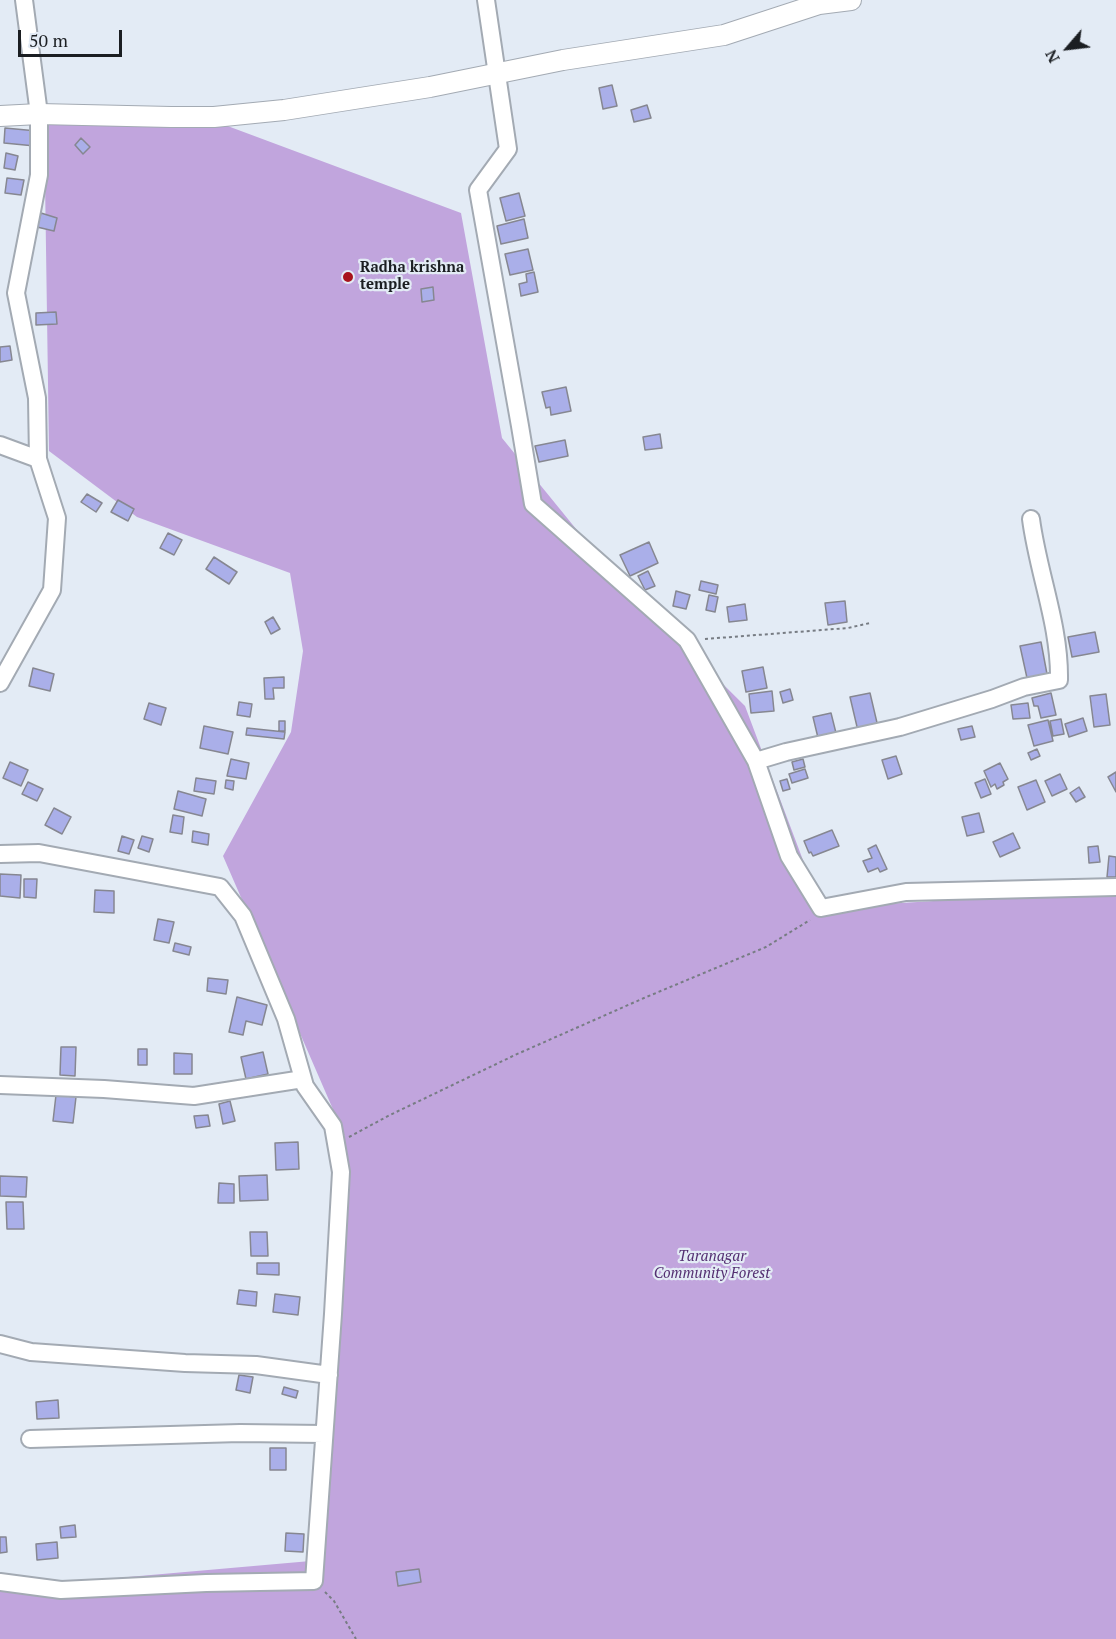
<!DOCTYPE html>
<html>
<head>
<meta charset="utf-8">
<style>
  body { margin:0 }
  #map { position:relative; width:1116px; height:1639px; overflow:hidden; background:#e3ebf5; font-family:"PT Serif",serif }
  canvas { display:block }
  .north { position:absolute; left:1038px; top:18px; width:60px; height:60px; -webkit-text-stroke:4px #e3ebf5; paint-order:stroke; rotate:242deg; font-size:16px; font-weight:700; line-height:24px; text-align:center; color:#1b1e22 }
  .north::after { content:''; display:block; margin:auto; width:21px; height:27px; background:#1b1e22; clip-path:polygon(50% 0,100% 100%,50% 72%,0 100%) }
  .scale { position:absolute; left:18px; top:30px; width:104px; height:27px; box-sizing:border-box; border:3px solid #1b1e22; border-top:0; padding-left:8px; font-size:18px; line-height:21px; white-space:nowrap; color:#1b1e22; -webkit-text-stroke:4px #e3ebf5; paint-order:stroke }
</style>
</head>
<body>
<div id="map">
<canvas width="1116" height="1639"></canvas>
<div class="north">N</div>
<div class="scale">50 m</div>
</div>
<script>
const context = document.querySelector('canvas').getContext('2d');
context.lineJoin = 'round';
function fill(path, color) { context.fillStyle = color; context.fill(path, 'evenodd'); }
function stroke(path, color, width, dash) { context.strokeStyle = color; context.lineWidth = width; context.lineCap = dash ? 'butt' : 'round'; context.setLineDash(dash || []); context.stroke(path); }
function write(font, color, halo, rows, align = 'center') {
  context.font = font + ' "PT Serif",serif'; context.lineWidth = 4.5; context.setLineDash([]); context.textBaseline = 'middle'; context.strokeStyle = halo; context.fillStyle = color; for (const [text, x, y, turn = 0] of rows) {
    context.save(); context.translate(x, y); context.rotate((+turn || 0) * Math.PI / 180); context.textAlign = isNaN(turn) ? turn : align; if (halo) context.strokeText(text, 0, 0); context.fillText(text, 0, 0); context.restore();
  }
}
const forest = new Path2D(`
  M190,112l271,101 41,225 114,140 129,128 76,202 289,-18 6,1v748h-1116v-55l14,3 308,-27 23,-423 -122,-281 68,-124 12,-81 -13,-78 -153,-56 -88,-66 -5,-338z`);
const building = new Path2D(`
  M612,85l5,21 -14,3 -4,-21z
  M647,105l4,13 -17,4 -3,-12z
  M5,128l32,3 -2,15 -31,-3z
  M81,138l9,9 -7,7 -8,-9z
  M6,153l12,3 -3,14 -11,-2z
  M7,178l17,2 -3,15 -16,-2z
  M519,193l6,23 -19,5 -6,-23z
  M41,213l16,5 -3,13 -17,-4z
  M524,219l4,19 -27,6 -4,-18z
  M528,249l5,21 -23,5 -5,-21z
  M534,272l4,20 -17,4 -2,-12 8,-2 -1,-8z
  M433,287l1,13 -12,2 -1,-13z
  M56,312l1,12 -21,1v-12z
  M10,346l2,14 -12,2v-15z
  M566,387l5,24 -20,4 -1,-8 -4,1 -4,-16z
  M660,434l2,14 -17,2 -2,-13z
  M565,440l3,16 -29,6 -4,-16z
  M87,494l15,9 -6,9 -15,-10z
  M118,500l16,9 -6,12 -17,-9z
  M168,533l14,7 -8,15 -14,-7z
  M649,542l9,21 -28,13 -10,-21z
  M214,557l23,15 -8,12 -23,-15z
  M648,571l7,15 -10,4 -7,-14z
  M701,581l17,4 -2,9 -17,-4z
  M676,591l14,4 -4,14 -13,-3z
  M709,595l9,2 -3,15 -9,-2z
  M845,601l2,21 -19,3 -3,-22z
  M745,604l2,16 -18,2 -2,-15z
  M273,617l7,12 -9,5 -6,-12z
  M1095,632l4,20 -27,5 -4,-20z
  M1041,642l6,32 -20,4 -7,-32z
  M763,667l4,21 -21,4 -4,-21z
  M33,668l21,6 -4,17 -21,-5z
  M284,677v11h-11l1,11h-9l-1,-21z
  M790,689l3,11 -10,3 -3,-11z
  M772,691l2,20 -23,2 -2,-19z
  M870,693l8,34 -20,4 -8,-34z
  M1051,693l5,22 -15,3 -3,-12h-4l-2,-8z
  M1106,694l4,31 -16,2 -4,-31z
  M239,702l13,2 -2,13 -13,-2z
  M149,703l17,5 -5,17 -17,-6z
  M1028,703l2,15 -17,1 -2,-14z
  M831,713l6,24 -18,5 -6,-25z
  M1083,718l4,13 -18,6 -4,-13z
  M1061,719l3,15 -11,2 -3,-15z
  M1048,720l5,21 -19,5 -6,-21z
  M279,721h6v10h-6z
  M204,726l29,6 -5,22 -28,-6z
  M972,726l3,11 -14,3 -3,-11z
  M247,728l38,4 -1,7 -38,-4z
  M1037,749l3,7 -9,4 -3,-7z
  M896,756l6,18 -14,5 -6,-19z
  M231,759l18,4 -3,16 -19,-3z
  M803,759l2,8 -11,3 -2,-8z
  M10,762l18,8 -7,16 -18,-8z
  M1000,763l8,16 -5,3 1,3 -7,4 -2,-5 -4,3 -7,-16z
  M805,769l3,9 -16,5 -3,-9z
  M1116,772v20l-8,-15z
  M1060,774l7,15 -15,7 -7,-15z
  M196,778l20,3 -2,13 -20,-3z
  M787,779l3,10 -7,2 -3,-10z
  M985,779l6,15 -10,4 -6,-15z
  M226,780l8,1 -1,9 -8,-2z
  M1036,780l9,22 -18,8 -9,-23z
  M28,782l15,7 -6,12 -15,-7z
  M1079,787l6,10 -9,5 -6,-9z
  M178,791l28,8 -4,17 -28,-7z
  M54,808l17,9 -9,17 -17,-9z
  M979,813l5,19 -17,4 -5,-19z
  M173,815l11,2 -2,17 -12,-2z
  M832,830l7,16 -26,10 -2,-4 -2,1 -5,-12z
  M193,831l16,3 -1,11 -16,-3z
  M1013,833l7,15 -20,9 -7,-15z
  M122,836l12,4 -5,14 -11,-3z
  M142,836l11,3 -4,13 -11,-4z
  M876,845l11,24 -7,3 -2,-4 -10,4 -5,-11 9,-3 -4,-9z
  M1098,846l2,16 -11,1 -1,-16z
  M1109,856l7,1v20h-9z
  M0,874l21,1 -1,23 -20,-2z
  M24,879h13l-1,19 -12,-1z
  M95,890l19,1v22l-20,-1z
  M158,919l16,3 -5,21 -15,-3z
  M175,943l16,4 -2,8 -16,-4z
  M208,978l20,2 -2,14 -19,-3z
  M237,997l30,8 -5,20 -16,-4 -3,14 -14,-3z
  M61,1047h15l-1,29 -15,-1z
  M138,1049h9v16h-9z
  M263,1052l5,22 -22,5 -5,-22z
  M174,1053l18,1v20h-18z
  M56,1095l20,2 -3,26 -20,-2z
  M230,1101l5,20 -12,3 -4,-20z
  M208,1115l2,11 -14,2 -2,-12z
  M298,1142l1,27 -23,1 -1,-27z
  M267,1175l1,25 -28,1 -1,-25z
  M0,1176l27,1 -1,20 -26,-1z
  M219,1183l15,1v19h-16z
  M6,1202h17l1,27h-17z
  M250,1232h17l1,24h-17z
  M257,1263h22v12l-22,-1z
  M239,1290l18,2 -1,14 -19,-2z
  M275,1294l25,3 -2,18 -25,-3z
  M239,1375l14,2 -3,16 -14,-3z
  M284,1387l14,4 -2,7 -14,-4z
  M58,1400l1,18 -22,1 -1,-17z
  M270,1448h16v22h-16z
  M75,1525l1,12 -15,1 -1,-11z
  M286,1533l18,1 -1,18 -18,-1z
  M0,1537h6l1,15 -7,1z
  M57,1542l1,16 -21,2 -1,-16z
  M419,1569l2,13 -23,4 -2,-14z`);
const path = new Path2D(`
  M705,639l143,-11 22,-5
  M349,1137l41,-22 125,-60 129,-57 122,-51 44,-27
  M325,1592l9,9 22,38`);
const minor = new Path2D(`
  M486,0l22,149 -30,41 42,236 13,78 154,136 69,121 33,95 32,52 85,-16 210,-5
  M0,445l38,14
  M0,683l52,-93 5,-72 -19,-59 -1,-61 -21,-105 23,-118v-61l-15,-114
  M756,761l30,-9 114,-25 92,-28 32,-12 35,-7c1,-55 -21,-107 -28,-161
  M0,854l39,-1 181,34 23,29 43,103 19,67 28,40 8,46 -8,142 -19,267 -108,2 -145,7 -61,-8
  M0,1085l104,4 90,7 109,-17
  M0,1344l31,8 154,11 71,2 73,10
  M30,1439l210,-6 84,1`);
const tertiary = new Path2D(`
  M0,116l39,-2 132,3h43l70,-7 146,-23 133,-27 161,-25 95,-31 32,-4`);
const markers = [
  [348,277,6,"#a8131c"]
];
const poiNames = [
  ["Radha krishna",360,268],
  ["temple",360,285]
];
const parkNames = [
  ["Taranagar",712,1257],
  ["Community Forest",712,1274]
];
fill(forest, '#c1a5dd');
fill(building, '#aaafe9');
stroke(building, '#868791', 1.5);
stroke(minor, '#a3aab3', 20);
stroke(tertiary, '#a3aab3', 22);
stroke(path, '#777c83', 2, [3, 3]);
stroke(minor, '#fff', 16);
stroke(tertiary, '#fff', 20);
for (const [x, y, r, color] of markers) { const dot = new Path2D(); dot.arc(x, y, r, 0, 2 * Math.PI); context.fillStyle = color; context.fill(dot); stroke(dot, '#e3ebf5', 2); }
write('bold 15px', '#1b1e22', '#e3ebf5', poiNames, 'left');
write('italic 15px', '#532e71', '#e3ebf5', parkNames);
</script>
</body>
</html>
